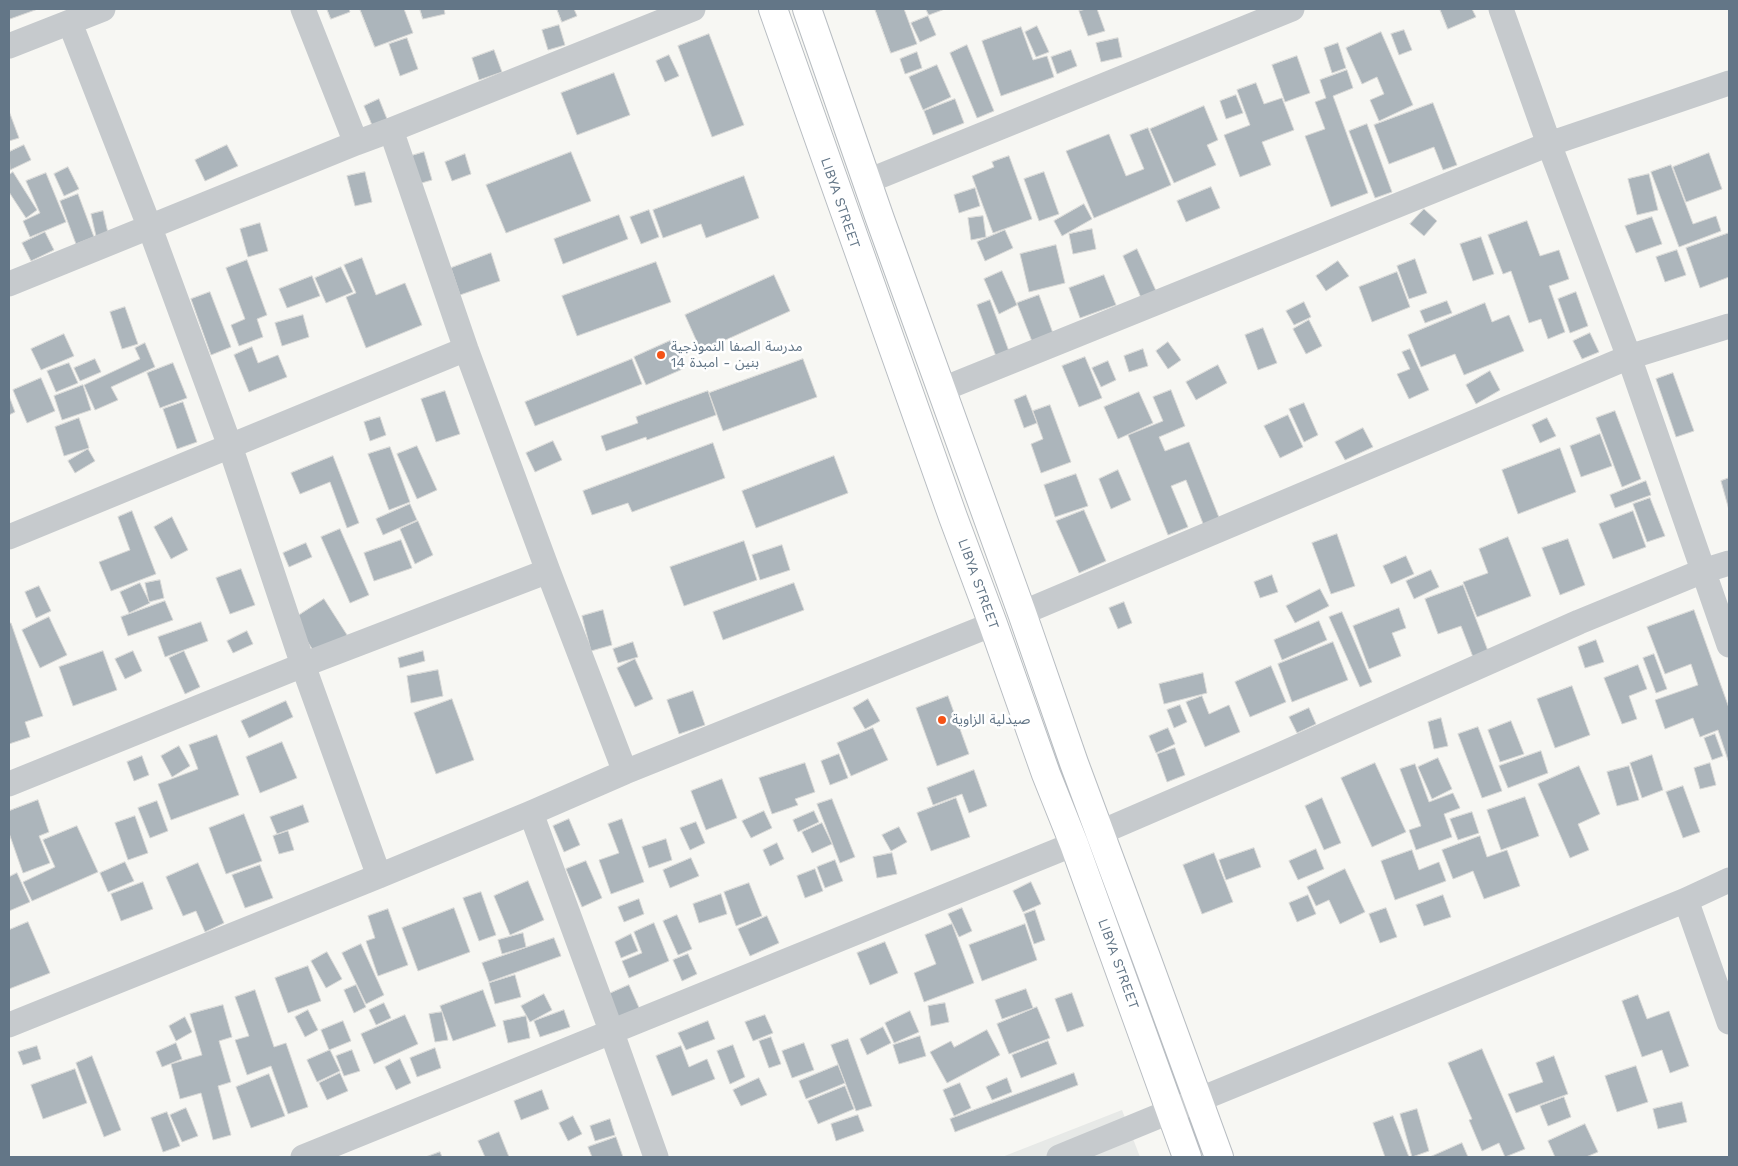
<!DOCTYPE html>
<html>
<head>
<meta charset="utf-8">
<style>
  body { margin:0 }
  #map { position:relative; width:1738px; height:1166px; overflow:hidden; background:#f7f7f3; font-family:"Work Sans",sans-serif }
  canvas { display:block }
  .frame { position:absolute; inset:0; border:10px solid #637687; pointer-events:none }
</style>
</head>
<body>
<div id="map">
<canvas width="1738" height="1166"></canvas>
<div class="frame"></div>
</div>
<script>
const context = document.querySelector('canvas').getContext('2d');
context.lineJoin = 'round';
function fill(path, color) { context.fillStyle = color; context.fill(path, 'evenodd'); }
function stroke(path, color, width, dash) { context.strokeStyle = color; context.lineWidth = width; context.lineCap = dash ? 'butt' : 'round'; context.setLineDash(dash || []); context.stroke(path); }
function write(font, color, halo, rows, align = 'center') {
  context.font = font + ' "Work Sans","Noto Sans Arabic",sans-serif'; context.lineWidth = 5; context.setLineDash([]); context.textBaseline = 'middle'; context.strokeStyle = halo; context.fillStyle = color; for (const [text, x, y, turn = 0] of rows) {
    context.save(); context.translate(x, y); context.rotate((+turn || 0) * Math.PI / 180); context.textAlign = isNaN(turn) ? turn : align; if (halo) context.strokeText(text, 0, 0); context.fillText(text, 0, 0); context.restore();
  }
}
const built = new Path2D(`
  M1122,1110l18,47h-138z`);
const building = new Path2D(`
  M9,9h29l-28,10z
  M327,9h22l1,3 -19,7z
  M360,9h44l9,24 -38,14z
  M420,9h24l1,5 -22,5z
  M557,9h17l3,7 -15,6z
  M875,9h29l13,35 -26,9z
  M926,9h19l-16,6z
  M1087,9h10l8,22 -17,5 -9,-25z
  M1440,9h32l4,8 -28,12z
  M928,16l8,19 -16,7 -9,-19z
  M559,25l6,20 -17,5 -6,-20z
  M1037,26l12,26 -13,5 -11,-25z
  M1021,27l12,33 14,-4 7,21 -53,19 -19,-55z
  M1404,30l8,20 -13,5 -8,-21z
  M1381,32l32,73 -34,16 -9,-21 14,-6 -7,-17 -15,7 -16,-36z
  M709,34l35,91 -32,12 -34,-91z
  M407,38l11,31 -18,7 -11,-32z
  M1118,38l4,19 -21,5 -5,-19z
  M1338,43l8,25 -14,5 -8,-25z
  M967,45l27,66 -17,7 -27,-65z
  M494,50l8,22 -23,8 -7,-22z
  M1071,50l6,16 -20,8 -6,-17z
  M917,52l5,16 -17,6 -5,-15z
  M669,55l10,21 -14,6 -9,-21z
  M1297,56l13,37 -25,9 -13,-37z
  M937,65l14,32 -28,13 -14,-33z
  M1347,70l6,18 -20,8 35,97 -37,14 -26,-71 20,-7 -10,-27 11,-4 -6,-18z
  M614,73l16,42 -53,20 -16,-42z
  M1256,83l8,21 18,-6 12,32 -32,12 9,23 -31,12 -16,-42 26,-10 -13,-35z
  M1236,95l7,18 -17,6 -6,-18z
  M379,99l8,20 -15,6 -8,-19z
  M955,99l9,24 -31,12 -9,-24z
  M1433,103l24,62 -14,5 -9,-23 -45,17 -15,-39z
  M1204,106l14,34 -11,5 9,20 -42,18 -24,-54z
  M9,111l10,27 -10,3z
  M1367,124l25,68 -17,6 -26,-67z
  M1148,128l23,57 -77,33 -28,-67 43,-17 17,42 18,-7 -14,-34z
  M24,145l7,15 -21,10 -1,-18z
  M227,145l11,21 -33,15 -10,-21z
  M424,152l8,28 -14,4 -7,-28z
  M571,152l20,49 -85,32 -20,-48z
  M1709,153l13,36 -36,13 -13,-35z
  M465,154l6,20 -19,7 -7,-19z
  M1009,156l23,63 -39,14 -21,-57 22,-9 -2,-5z
  M1671,165l22,59 23,-8 5,15 -42,16 -28,-75z
  M68,167l11,22 -15,7 -10,-22z
  M13,172l24,38 -11,8 -17,-26v-17z
  M365,172l7,30 -17,4 -8,-30z
  M1044,172l15,42 -20,7 -15,-42z
  M46,173l20,49 -36,15 -7,-16 17,-8 -14,-32z
  M1649,174l9,36 -21,5 -9,-36z
  M744,176l15,42 -53,20 -5,-14 -38,14 -10,-28z
  M1211,187l9,21 -34,14 -9,-21z
  M975,188l5,18 -21,7 -5,-18z
  M78,194l16,43 -18,7 -16,-43z
  M1084,204l8,15 -30,17 -8,-15z
  M1424,209l13,12 -13,15 -14,-12z
  M649,210l10,27 -18,7 -11,-27z
  M103,211l5,22 -12,3 -5,-22z
  M619,215l9,24 -65,25 -9,-25z
  M983,216l3,21 -15,3 -3,-22z
  M1652,217l10,27 -26,9 -11,-27z
  M1527,221l13,35 19,-6 10,29 -20,7 16,46 -17,7 -7,-20 -12,4 -18,-52 -8,3 -15,-39z
  M260,223l8,28 -20,6 -8,-28z
  M1092,229l4,20 -23,5 -4,-20z
  M1005,230l8,18 -28,13 -8,-19z
  M45,232l9,18 -23,11 -9,-18z
  M1729,233v44l-29,11 -14,-40z
  M1481,237l13,37 -21,7 -13,-37z
  M1056,245l9,38 -36,9 -9,-38z
  M1137,249l20,44 -15,7 -19,-44z
  M1677,250l9,25 -21,7 -9,-25z
  M491,253l9,28 -40,14 -9,-27z
  M362,258l14,37 29,-12 17,42 -56,23 -20,-51 10,-4 -12,-28z
  M1415,259l12,34 -18,6 -12,-33z
  M247,260l20,55 -10,4 6,18 -24,9 -8,-21 14,-6 -19,-51z
  M1338,261l11,15 -23,15 -10,-15z
  M656,262l15,40 -94,34 -15,-40z
  M341,267l12,25 -27,11 -11,-25z
  M1002,271l15,34 -18,9 -15,-35z
  M1397,272l13,35 -38,15 -13,-35z
  M774,275l16,36 -89,40 -16,-36z
  M1104,275l12,30 -36,13 -11,-30z
  M312,276l8,20 -33,12 -8,-19z
  M210,292l21,55 -20,8 -20,-56z
  M1576,292l12,34 -18,7 -12,-34z
  M1039,295l15,41 -21,8 -16,-41z
  M990,300l20,54 -13,5 -20,-54z
  M1447,301l5,12 -27,10 -5,-12z
  M1304,302l7,15 -17,8 -8,-14z
  M1485,303l7,19 17,-7 15,36 -60,24 -9,-21 -34,13 -13,-32z
  M125,307l13,37 -16,5 -12,-37z
  M303,315l6,22 -27,9 -7,-23z
  M1309,320l13,26 -16,8 -13,-25z
  M1263,328l14,35 -19,7 -13,-35z
  M1590,333l9,19 -17,7 -9,-18z
  M64,334l10,22 -33,14 -10,-21z
  M672,340l13,28 -39,17 -12,-28z
  M1168,342l13,18 -13,9 -12,-18z
  M145,343l10,24 -44,20 7,13 -23,10 -11,-25 56,-26 -5,-11z
  M252,347l6,16 20,-8 9,22 -38,15 -15,-37z
  M1143,349l5,17 -19,6 -5,-16z
  M1410,349l19,41 -20,9 -12,-25 13,-5 -8,-17z
  M1085,357l17,41 -23,9 -17,-41z
  M95,359l6,13 -21,9 -6,-13z
  M632,359l10,25 -107,42 -10,-24z
  M803,359l14,38 -94,34 -14,-38z
  M1108,361l8,19 -15,7 -9,-19z
  M69,363l9,20 -22,9 -9,-21z
  M173,363l14,35 -27,10 -13,-35z
  M1218,365l9,18 -31,17 -10,-18z
  M1490,371l10,19 -24,14 -10,-19z
  M1673,373l21,58 -18,6 -20,-58z
  M41,378l14,33 -28,12 -14,-33z
  M83,385l8,25 -29,10 -8,-24z
  M1171,390l14,36 -26,11 6,14 24,-9 31,78 -16,6 -18,-46 -15,6 17,41 -20,8 -40,-100 35,-14 -10,-24z
  M445,391l15,43 -24,8 -15,-43z
  M708,391l8,24 -69,25 -1,-3 -40,14 -5,-15 37,-13 -2,-6z
  M1139,392l14,31 -35,16 -14,-32z
  M1026,395l11,28 -13,5 -10,-28z
  M9,396l6,16 -6,3z
  M183,402l14,40 -20,7 -14,-40z
  M1304,403l14,32 -14,7 -15,-33z
  M1050,405l21,57 -30,11 -10,-29 12,-5 -10,-28z
  M1615,411l26,68 -19,8 -26,-69z
  M1288,415l15,32 -23,11 -16,-32z
  M380,417l6,18 -16,6 -6,-19z
  M79,418l10,30 -25,8 -9,-29z
  M1547,418l9,18 -16,7 -8,-18z
  M1363,428l10,19 -28,13 -10,-18z
  M1600,434l12,32 -31,11 -11,-31z
  M553,441l9,19 -27,12 -9,-19z
  M713,443l12,35 -93,34 -4,-9 -36,12 -9,-24z
  M417,446l20,44 -20,9 -20,-45z
  M390,447l20,55 -21,8 -21,-56z
  M1560,448l16,44 -58,22 -16,-44z
  M88,449l7,12 -20,12 -7,-12z
  M333,456l26,67 -12,5 -17,-46 -30,12 -9,-21z
  M834,456l14,37 -92,35 -14,-37z
  M1118,470l13,30 -20,9 -12,-30z
  M1076,474l12,32 -33,11 -11,-32z
  M1729,478v32l-8,-29z
  M1646,481l5,14 -36,13 -5,-13z
  M1650,498l15,38 -18,6 -14,-38z
  M410,504l7,16 -34,15 -7,-16z
  M1084,510l22,51 -27,12 -23,-52z
  M132,511l24,63 -45,17 -12,-29 31,-12 -12,-33z
  M1633,511l13,36 -33,12 -14,-35z
  M172,517l16,33 -17,9 -17,-32z
  M418,521l15,34 -18,9 -15,-35z
  M340,529l29,66 -19,8 -29,-66z
  M1337,534l18,52 -24,8 -19,-51z
  M1508,537l23,59 -54,21 -14,-35 25,-9 -9,-24z
  M1568,539l17,46 -25,10 -18,-47z
  M401,540l11,28 -38,13 -10,-28z
  M744,541l13,39 -73,26 -14,-39z
  M306,543l6,14 -23,10 -6,-14z
  M782,545l8,25 -30,10 -8,-25z
  M1406,556l8,18 -23,10 -8,-18z
  M241,569l14,36 -25,9 -14,-36z
  M1431,570l8,17 -25,12 -8,-18z
  M1272,575l6,17 -18,6 -6,-16z
  M160,580l4,18 -15,4 -4,-19z
  M140,583l10,20 -21,10 -9,-21z
  M794,583l10,27 -81,30 -10,-28z
  M1463,585l25,66 -15,6 -12,-31 -23,8 -13,-35z
  M39,586l12,25 -15,7 -11,-26z
  M1320,589l9,17 -34,17 -9,-17z
  M324,599l25,39 -31,20 -25,-39z
  M165,601l8,19 -45,16 -7,-19z
  M1124,602l8,21 -14,6 -9,-21z
  M1399,608l7,20 -14,5 9,23 -32,13 -16,-43z
  M603,610l9,35 -21,6 -9,-35z
  M1694,610l35,98v55l-11,-33 -18,7 -7,-19 -28,11 -10,-29 43,-15 -7,-21 -26,10 -18,-47z
  M1342,612l30,70 -12,5 -31,-70z
  M49,617l18,38 -27,13 -18,-38z
  M1319,621l8,19 -45,20 -8,-20z
  M201,622l7,19 -43,16 -7,-20z
  M9,623h2l32,93 -18,6 5,15 -21,7z
  M247,631l6,13 -20,9 -6,-12z
  M1596,640l8,22 -19,6 -7,-21z
  M633,642l5,15 -20,6 -5,-14z
  M1333,642l15,38 -56,22 -14,-38z
  M103,651l14,39 -44,16 -14,-39z
  M133,651l9,20 -17,8 -10,-20z
  M184,651l16,36 -15,7 -16,-36z
  M423,651l2,10 -25,7 -2,-10z
  M1654,654l13,35 -11,4 -13,-35z
  M635,659l18,40 -18,8 -18,-39z
  M1638,665l9,24 -18,7 8,23 -15,5 -18,-46z
  M1271,666l15,36 -36,15 -15,-35z
  M438,670l5,26 -32,7 -4,-27z
  M1203,673l4,20 -43,11 -5,-20z
  M1572,686l18,49 -35,13 -18,-49z
  M693,691l12,34 -26,9 -12,-34z
  M948,696l21,58 -32,12 -21,-58z
  M1202,696l7,18 20,-9 11,27 -35,15 -19,-45z
  M452,699l22,61 -38,14 -22,-61z
  M868,699l12,22 -15,8 -12,-21z
  M286,701l7,16 -44,21 -8,-17z
  M1180,705l7,17 -13,6 -7,-18z
  M1309,708l7,16 -19,9 -8,-16z
  M1441,718l7,28 -14,3 -6,-27z
  M1511,721l13,33 -24,8 -12,-32z
  M1478,727l24,64 -20,7 -24,-64z
  M873,728l15,32 -37,16 -14,-33z
  M1168,728l7,16 -19,9 -7,-17z
  M1715,734l8,22 -11,4 -8,-22z
  M217,735l22,60 -68,25 -13,-36 40,-15 -9,-24z
  M282,742l15,36 -37,15 -14,-36z
  M179,746l11,20 -18,11 -11,-21z
  M1175,748l10,27 -18,7 -10,-28z
  M1541,751l7,22 -40,15 -9,-22z
  M839,754l9,24 -18,7 -9,-24z
  M1652,755l11,35 -21,8 -12,-35z
  M142,756l7,19 -15,6 -7,-19z
  M1438,758l14,31 -20,10 -14,-32z
  M805,763l10,29 -20,7 3,6 -26,9 -13,-36z
  M1375,763l31,69 -34,15 -31,-69z
  M1710,763l6,22 -16,4 -6,-21z
  M1415,764l14,38 24,-9 7,15 -16,6 8,23 -36,13 -7,-20 12,-4 -21,-57z
  M1579,766l21,48 -22,10 11,26 -19,8 -32,-74z
  M1629,766l10,34 -22,6 -10,-34z
  M974,770l13,36 -18,7 -7,-19 -29,11 -6,-17z
  M722,779l15,39 -31,12 -15,-39z
  M1683,786l17,46 -17,6 -17,-46z
  M1525,797l14,39 -38,14 -14,-40z
  M956,798l14,39 -39,14 -14,-38z
  M1322,798l19,45 -17,7 -19,-44z
  M832,799l23,58 -15,6 -23,-59z
  M38,800l11,32 -10,4 11,27 -27,10 -14,-40v-22z
  M157,801l11,30 -18,7 -12,-30z
  M303,805l6,17 -32,12 -7,-17z
  M764,811l8,17 -21,10 -9,-17z
  M814,811l5,11 -21,10 -5,-12z
  M1472,812l7,21 -21,7 -8,-21z
  M244,814l18,47 -36,13 -17,-46z
  M135,816l13,37 -20,7 -13,-37z
  M569,819l11,26 -16,7 -11,-26z
  M622,819l22,63 -33,12 -12,-34 20,-7 -11,-29z
  M696,822l9,21 -15,7 -10,-22z
  M822,823l10,21 -20,9 -10,-21z
  M77,826l21,46 -66,29 -9,-19 32,-15 -12,-27z
  M899,827l8,15 -16,9 -9,-16z
  M288,831l6,19 -15,4 -6,-18z
  M1480,836l7,21 20,-7 13,36 -36,13 -11,-28 -20,8 -11,-29z
  M666,839l6,21 -23,8 -7,-21z
  M777,843l7,16 -14,7 -7,-16z
  M1254,848l7,19 -35,13 -7,-20z
  M1316,849l8,20 -26,11 -9,-19z
  M1412,850l7,20 20,-8 7,19 -51,19 -14,-39z
  M892,853l5,21 -20,4 -4,-21z
  M1214,853l19,49 -31,12 -19,-49z
  M691,858l8,18 -29,12 -7,-18z
  M835,860l8,21 -18,7 -8,-21z
  M586,861l16,37 -20,9 -16,-38z
  M125,862l9,19 -26,11 -8,-19z
  M198,863l26,60 -19,9 -9,-21 -13,5 -17,-39z
  M260,865l13,33 -28,10 -13,-33z
  M815,869l8,22 -18,7 -8,-22z
  M1345,869l20,43 -25,12 -11,-24 -13,6 -9,-19z
  M17,873l13,29 -21,9v-34z
  M528,881l16,39 -34,15 -16,-39z
  M143,882l10,27 -32,12 -10,-27z
  M1031,882l10,22 -18,8 -10,-21z
  M749,883l13,33 -26,10 -12,-34z
  M481,892l15,43 -17,6 -16,-43z
  M721,894l6,20 -28,9 -6,-19z
  M1308,895l8,19 -19,8 -8,-19z
  M1443,895l8,22 -27,9 -8,-21z
  M639,899l5,15 -20,8 -6,-15z
  M454,908l16,44 -52,19 -16,-43z
  M962,908l10,23 -13,6 -11,-23z
  M1386,908l11,29 -17,6 -11,-29z
  M388,909l20,56 -30,11 -12,-35 9,-3 -7,-22z
  M1035,910l10,30 -11,4 -10,-30z
  M677,915l15,34 -14,6 -15,-34z
  M767,916l12,27 -29,13 -12,-27z
  M28,922l22,51 -41,16v-59z
  M654,923l15,38 -40,17 -7,-17 20,-8 -8,-21z
  M952,924l22,59 -50,19 -10,-29 22,-9 -11,-29z
  M1025,924l12,36 -55,21 -13,-36z
  M523,933l3,14 -24,7 -4,-14z
  M631,934l7,17 -17,7 -6,-16z
  M554,938l7,18 -72,26 -7,-19z
  M885,942l13,31 -28,12 -13,-32z
  M361,944l23,51 -18,9 -24,-51z
  M327,952l15,27 -16,9 -15,-27z
  M688,954l9,20 -15,7 -9,-21z
  M308,966l13,35 -33,12 -13,-35z
  M515,975l6,22 -26,7 -6,-21z
  M356,985l10,22 -12,6 -10,-23z
  M629,985l11,25 -24,11 -12,-25z
  M1026,989l7,19 -31,11 -7,-19z
  M255,990l19,57 12,-4 22,64 -20,7 -17,-48 -24,9 -12,-35 14,-4 -14,-39z
  M483,990l13,36 -43,15 -13,-35z
  M1072,993l12,33 -17,6 -12,-33z
  M544,994l8,16 -22,12 -9,-16z
  M1638,995l9,24 22,-8 20,55 -19,7 -8,-23 -20,7 -20,-56z
  M384,1003l7,15 -15,7 -7,-15z
  M945,1003l4,19 -18,4 -3,-20z
  M223,1005l9,32 -13,4 12,41 -13,4 13,49 -18,5 -12,-47 -21,6 -9,-35 31,-9 -12,-41z
  M1037,1007l13,31 -41,16 -12,-30z
  M308,1010l10,20 -13,7 -10,-20z
  M564,1010l6,17 -30,10 -6,-16z
  M910,1011l9,21 -25,11 -9,-20z
  M442,1012l6,28 -13,2 -6,-28z
  M405,1015l13,29 -44,20 -13,-30z
  M765,1015l8,18 -20,8 -8,-19z
  M526,1016l4,22 -22,5 -5,-22z
  M185,1017l7,15 -16,9 -7,-15z
  M343,1021l8,20 -22,9 -8,-20z
  M708,1021l7,18 -29,11 -8,-17z
  M883,1027l8,16 -24,12 -7,-16z
  M987,1030l13,25 -53,28 -17,-31 21,-11 3,6z
  M920,1036l6,20 -27,8 -6,-19z
  M771,1037l10,27 -12,4 -10,-27z
  M848,1039l24,67 -16,5 -25,-66z
  M1048,1041l9,23 -36,14 -9,-23z
  M176,1043l6,16 -20,8 -6,-15z
  M804,1043l10,27 -22,8 -10,-27z
  M733,1045l12,32 -15,7 -13,-33z
  M37,1046l4,13 -18,6 -5,-13z
  M681,1046l8,21 18,-8 8,20 -43,17 -16,-40z
  M435,1048l6,20 -24,9 -7,-19z
  M1482,1049l43,100 -20,8 -6,-14 -17,8 -13,-31 3,-1 -24,-56z
  M330,1050l10,21 -23,11 -10,-22z
  M352,1050l8,21 -16,5 -8,-20z
  M92,1056l29,74 -17,7 -28,-74z
  M1554,1056l14,38 -52,19 -8,-19 35,-12 -7,-19z
  M400,1059l11,24 -15,7 -11,-23z
  M838,1065l7,18 -39,16 -7,-18z
  M1636,1066l12,36 -31,10 -12,-36z
  M75,1069l12,34 -44,16 -12,-34z
  M340,1073l8,18 -21,9 -8,-17z
  M1074,1073l4,12 -123,47 -5,-13z
  M269,1074l16,42 -34,12 -15,-41z
  M759,1078l8,17 -26,11 -8,-16z
  M1007,1078l5,14 -20,8 -6,-13z
  M960,1083l11,25 -17,8 -11,-26z
  M845,1086l9,23 -36,15 -10,-23z
  M542,1090l7,19 -28,11 -7,-19z
  M1564,1097l7,20 -23,9 -8,-20z
  M1682,1102l5,20 -29,7 -5,-20z
  M186,1108l12,28 -16,6 -12,-27z
  M1417,1109l12,42 -17,6 -12,-43z
  M167,1112l13,34 -17,6 -12,-34z
  M858,1115l6,16 -28,10 -5,-17z
  M573,1116l9,18 -14,7 -9,-18z
  M1393,1116l16,41h-24l-12,-34z
  M610,1119l5,16 -20,6 -5,-15z
  M1585,1124l13,28 -12,5h-31l-7,-16z
  M499,1132l10,25h-24l-7,-16z
  M616,1137l7,20h-31l-4,-10z
  M1462,1143l6,14h-38z
  M440,1152l2,5h-16z`);
const street = new Path2D(`
  M303,9l53,134
  M1501,9l48,135 80,213 100,288
  M70,23l80,205 80,218 73,219 76,211
  M9,46l94,-37
  M391,130l75,219 82,222 77,201
  M868,181l424,-172
  M9,284l347,-141 35,-13 302,-121
  M943,389l606,-245 180,-61
  M9,537l457,-188
  M1022,613l607,-256 100,-31
  M9,784l294,-119 245,-94
  M531,813l81,220 44,124
  M1099,833l174,-75 306,-136 124,-51 26,-8
  M1686,900l43,122
  M9,1025l370,-149 152,-63 94,-41 368,-148
  M303,1157l771,-313
  M1059,1157l627,-257 43,-20`);
const secondary = new Path2D(`
  M773,9l180,508 40,107 53,150 28,70 113,313
  M807,9l73,210 142,394 52,150 72,194 73,200`);
const markers = [
  [661,355,5,"#f45317"],
  [942,720,5,"#f45317"]
];
const streetNames = [
  ["LIBYA STREET",840,203,71],
  ["LIBYA STREET",978,584,70],
  ["LIBYA STREET",1118,964,70]
];
const poiNames = [
  ["مدرسة الصفا النموذجية",671,347],
  ["بنين - امبدة 14",671,363],
  ["صيدلية الزاوية",952,720]
];
fill(built, '#e7e9e7');
fill(building, '#acb5bb');
stroke(building, '#d8d8d6', 1);
stroke(secondary, '#b8bdc2', 30);
stroke(street, '#c6cacd', 25);
stroke(secondary, '#fff', 28);
for (const [x, y, r, color] of markers) { const dot = new Path2D(); dot.arc(x, y, r, 0, 2 * Math.PI); context.fillStyle = color; context.fill(dot); stroke(dot, '#fff', 2); }
write('14px', '#637687', '#fff', streetNames);
write('14px', '#637687', '#fff', poiNames, 'left');
</script>
</body>
</html>
